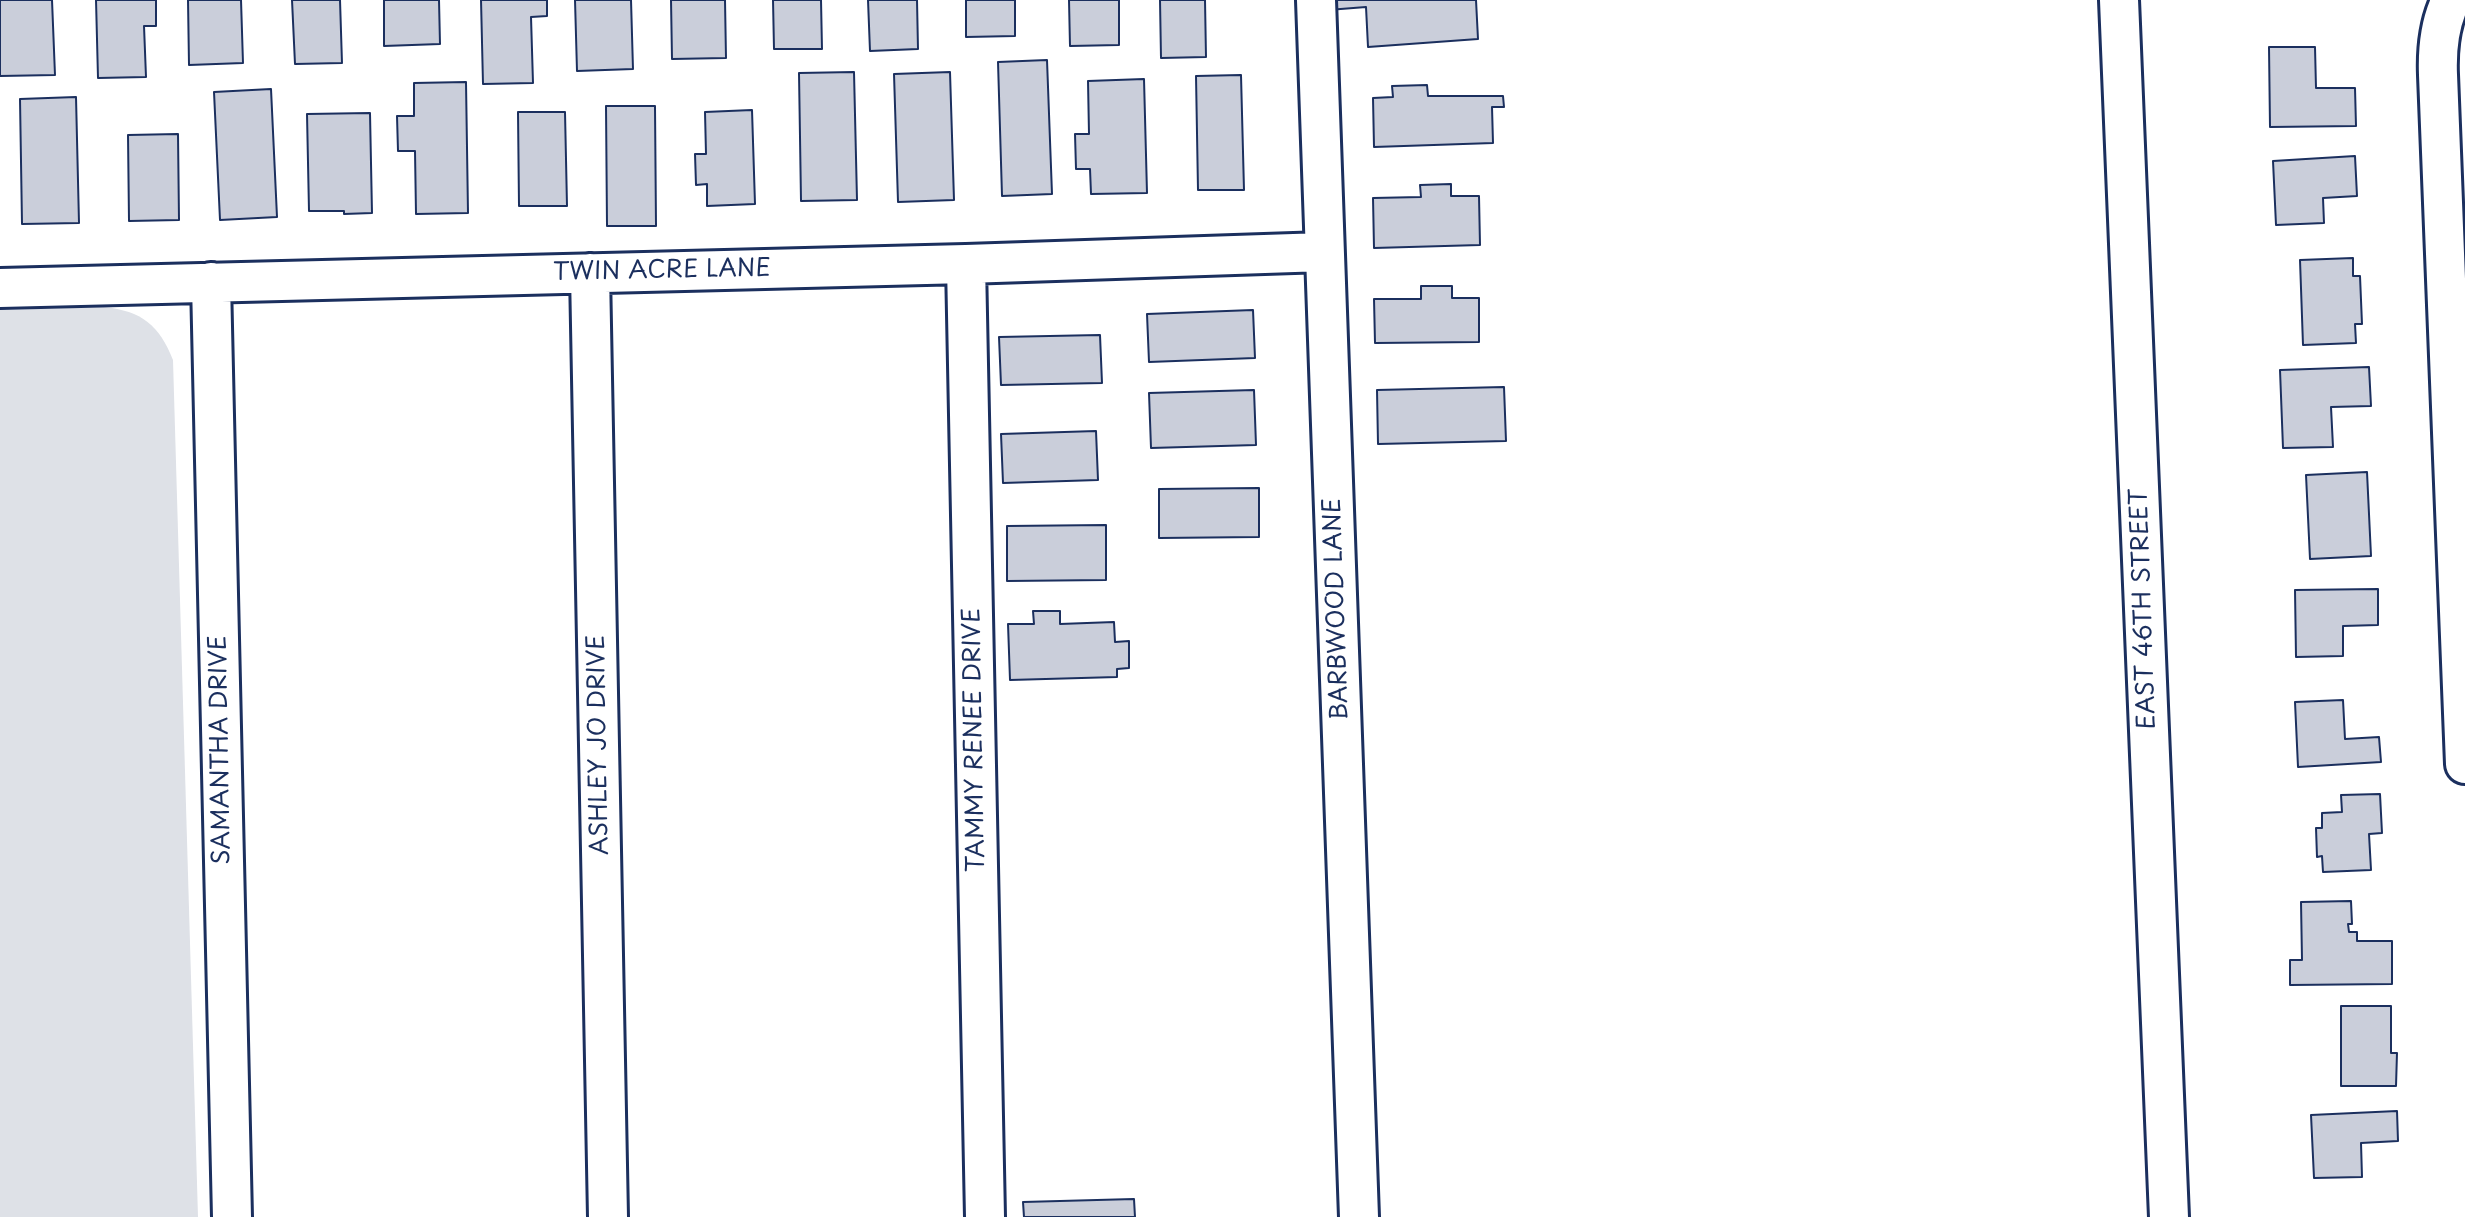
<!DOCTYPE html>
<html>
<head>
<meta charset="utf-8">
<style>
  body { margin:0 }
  canvas { display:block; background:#fff }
</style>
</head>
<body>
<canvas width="2465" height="1217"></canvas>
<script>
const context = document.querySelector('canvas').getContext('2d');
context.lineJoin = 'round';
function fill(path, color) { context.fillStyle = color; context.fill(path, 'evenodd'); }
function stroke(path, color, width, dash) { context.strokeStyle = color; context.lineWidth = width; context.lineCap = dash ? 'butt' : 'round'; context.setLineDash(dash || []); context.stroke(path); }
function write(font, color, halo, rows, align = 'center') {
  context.font = font + ' "Playpen Sans",sans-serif'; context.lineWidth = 5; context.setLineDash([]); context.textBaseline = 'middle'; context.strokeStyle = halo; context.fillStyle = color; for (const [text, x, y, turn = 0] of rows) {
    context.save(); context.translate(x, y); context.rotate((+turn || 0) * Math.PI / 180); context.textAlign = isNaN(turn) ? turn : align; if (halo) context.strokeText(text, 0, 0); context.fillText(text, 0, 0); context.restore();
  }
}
const green = new Path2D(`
  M104,307c38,4 55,18 69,53l25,857h-198v-907z`);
const building = new Path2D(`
  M0,0h52l3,75 -55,1z
  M96,0h60v26h-12l2,51 -48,1z
  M188,0h53l2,63 -54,2z
  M292,0h48l2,63 -47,1z
  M384,0h55l1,44 -56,2z
  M481,0h66v16l-16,1 2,66 -50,1z
  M575,0h56l2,69 -56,2z
  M671,0h54l1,58 -54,1z
  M773,0h48l1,49h-48z
  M868,0h49l1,49 -48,2z
  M966,0h49v36l-49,1z
  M1069,0h50v45l-49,1z
  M1160,0h45l1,57 -45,1z
  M1327,0h149l2,39 -110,8 -2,-40 -38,3z
  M2269,47h46l1,41h39l1,38 -86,1z
  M1047,60l5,134 -50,2 -4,-134z
  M854,72l3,128 -56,1 -2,-128z
  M950,72l4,128 -56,2 -4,-128z
  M1241,75l3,115h-46l-2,-114z
  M1144,79l3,114 -56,1 -1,-25h-14l-1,-35h14l-1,-53z
  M466,82l2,131 -52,1 -1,-63h-17l-1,-35h17v-33z
  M1427,85l1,11h75l1,11h-12l1,36 -119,4 -1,-49 20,-1 -1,-11z
  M271,89l6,128 -57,3 -6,-128z
  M76,97l3,126 -57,1 -2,-125z
  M606,106h49l1,120h-49z
  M752,110l3,94 -48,2v-22l-11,1 -1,-31h11l-1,-42z
  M518,112h47l2,94h-48z
  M370,113l2,100 -28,1v-3h-35l-2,-97z
  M178,134l1,86 -50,1 -1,-86z
  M2355,156l2,40 -34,2 1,25 -48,2 -3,-64z
  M1451,184v12h28l1,49 -106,3 -1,-50 48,-1 -1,-12z
  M2353,258v18h7l2,48h-7l1,19 -53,2 -3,-85z
  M1421,286h31v12h27v44l-104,1 -1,-44h47z
  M1253,310l2,48 -106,4 -2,-48z
  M1100,335l2,48 -101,2 -2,-48z
  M2369,367l2,39 -40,1 2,40 -50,1 -3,-78z
  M1504,387l2,54 -128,3 -1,-54z
  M1254,390l2,55 -105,3 -2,-55z
  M1096,431l2,49 -95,3 -2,-49z
  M2367,472l4,84 -61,3 -4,-84z
  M1259,488v49l-100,1v-49z
  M1106,525v55l-99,1v-55z
  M2378,589v36l-35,1v30l-47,1 -1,-67z
  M1033,611h27v13l54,-2 1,20 14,-1v27l-12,1v8l-107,3 -2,-56h26z
  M2343,700l2,39 34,-2 2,25 -83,5 -3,-65z
  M2380,794l2,39 -13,1 2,36 -48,2 -1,-16 -5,1 -1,-29h6v-15l20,-1 -1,-17z
  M2351,901l1,23h-4l1,8h8v9h35v43l-102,1v-25h12l-1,-58z
  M2341,1006h50v47h6l-1,33h-55z
  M2397,1111l1,30 -37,2 1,34 -48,1 -3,-63z
  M1134,1199l1,18h-111l-1,-15z`);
const minor = new Path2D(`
  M1316,0l43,1217
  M2119,0l50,1217
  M2451,0c-11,22 -14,50 -13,75l27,689
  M966,264l19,953
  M590,273l18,944
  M211,282l21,935
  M0,288l966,-24 358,-12`);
const streetNames = [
  ["TWIN ACRE LANE",662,271,-1],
  ["BARBWOOD LANE",1337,609,-92],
  ["EAST 46TH STREET",2144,609,-92],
  ["TAMMY RENEE DRIVE",975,740,-91],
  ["ASHLEY JO DRIVE",599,745,-91],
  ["SAMANTHA DRIVE",221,750,-91]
];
fill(green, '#dee1e7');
fill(building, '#caceda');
stroke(building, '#1b2f5e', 2);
stroke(minor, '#1b2f5e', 44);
stroke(minor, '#fff', 38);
write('24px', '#1b2f5e', '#fff', streetNames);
</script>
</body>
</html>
